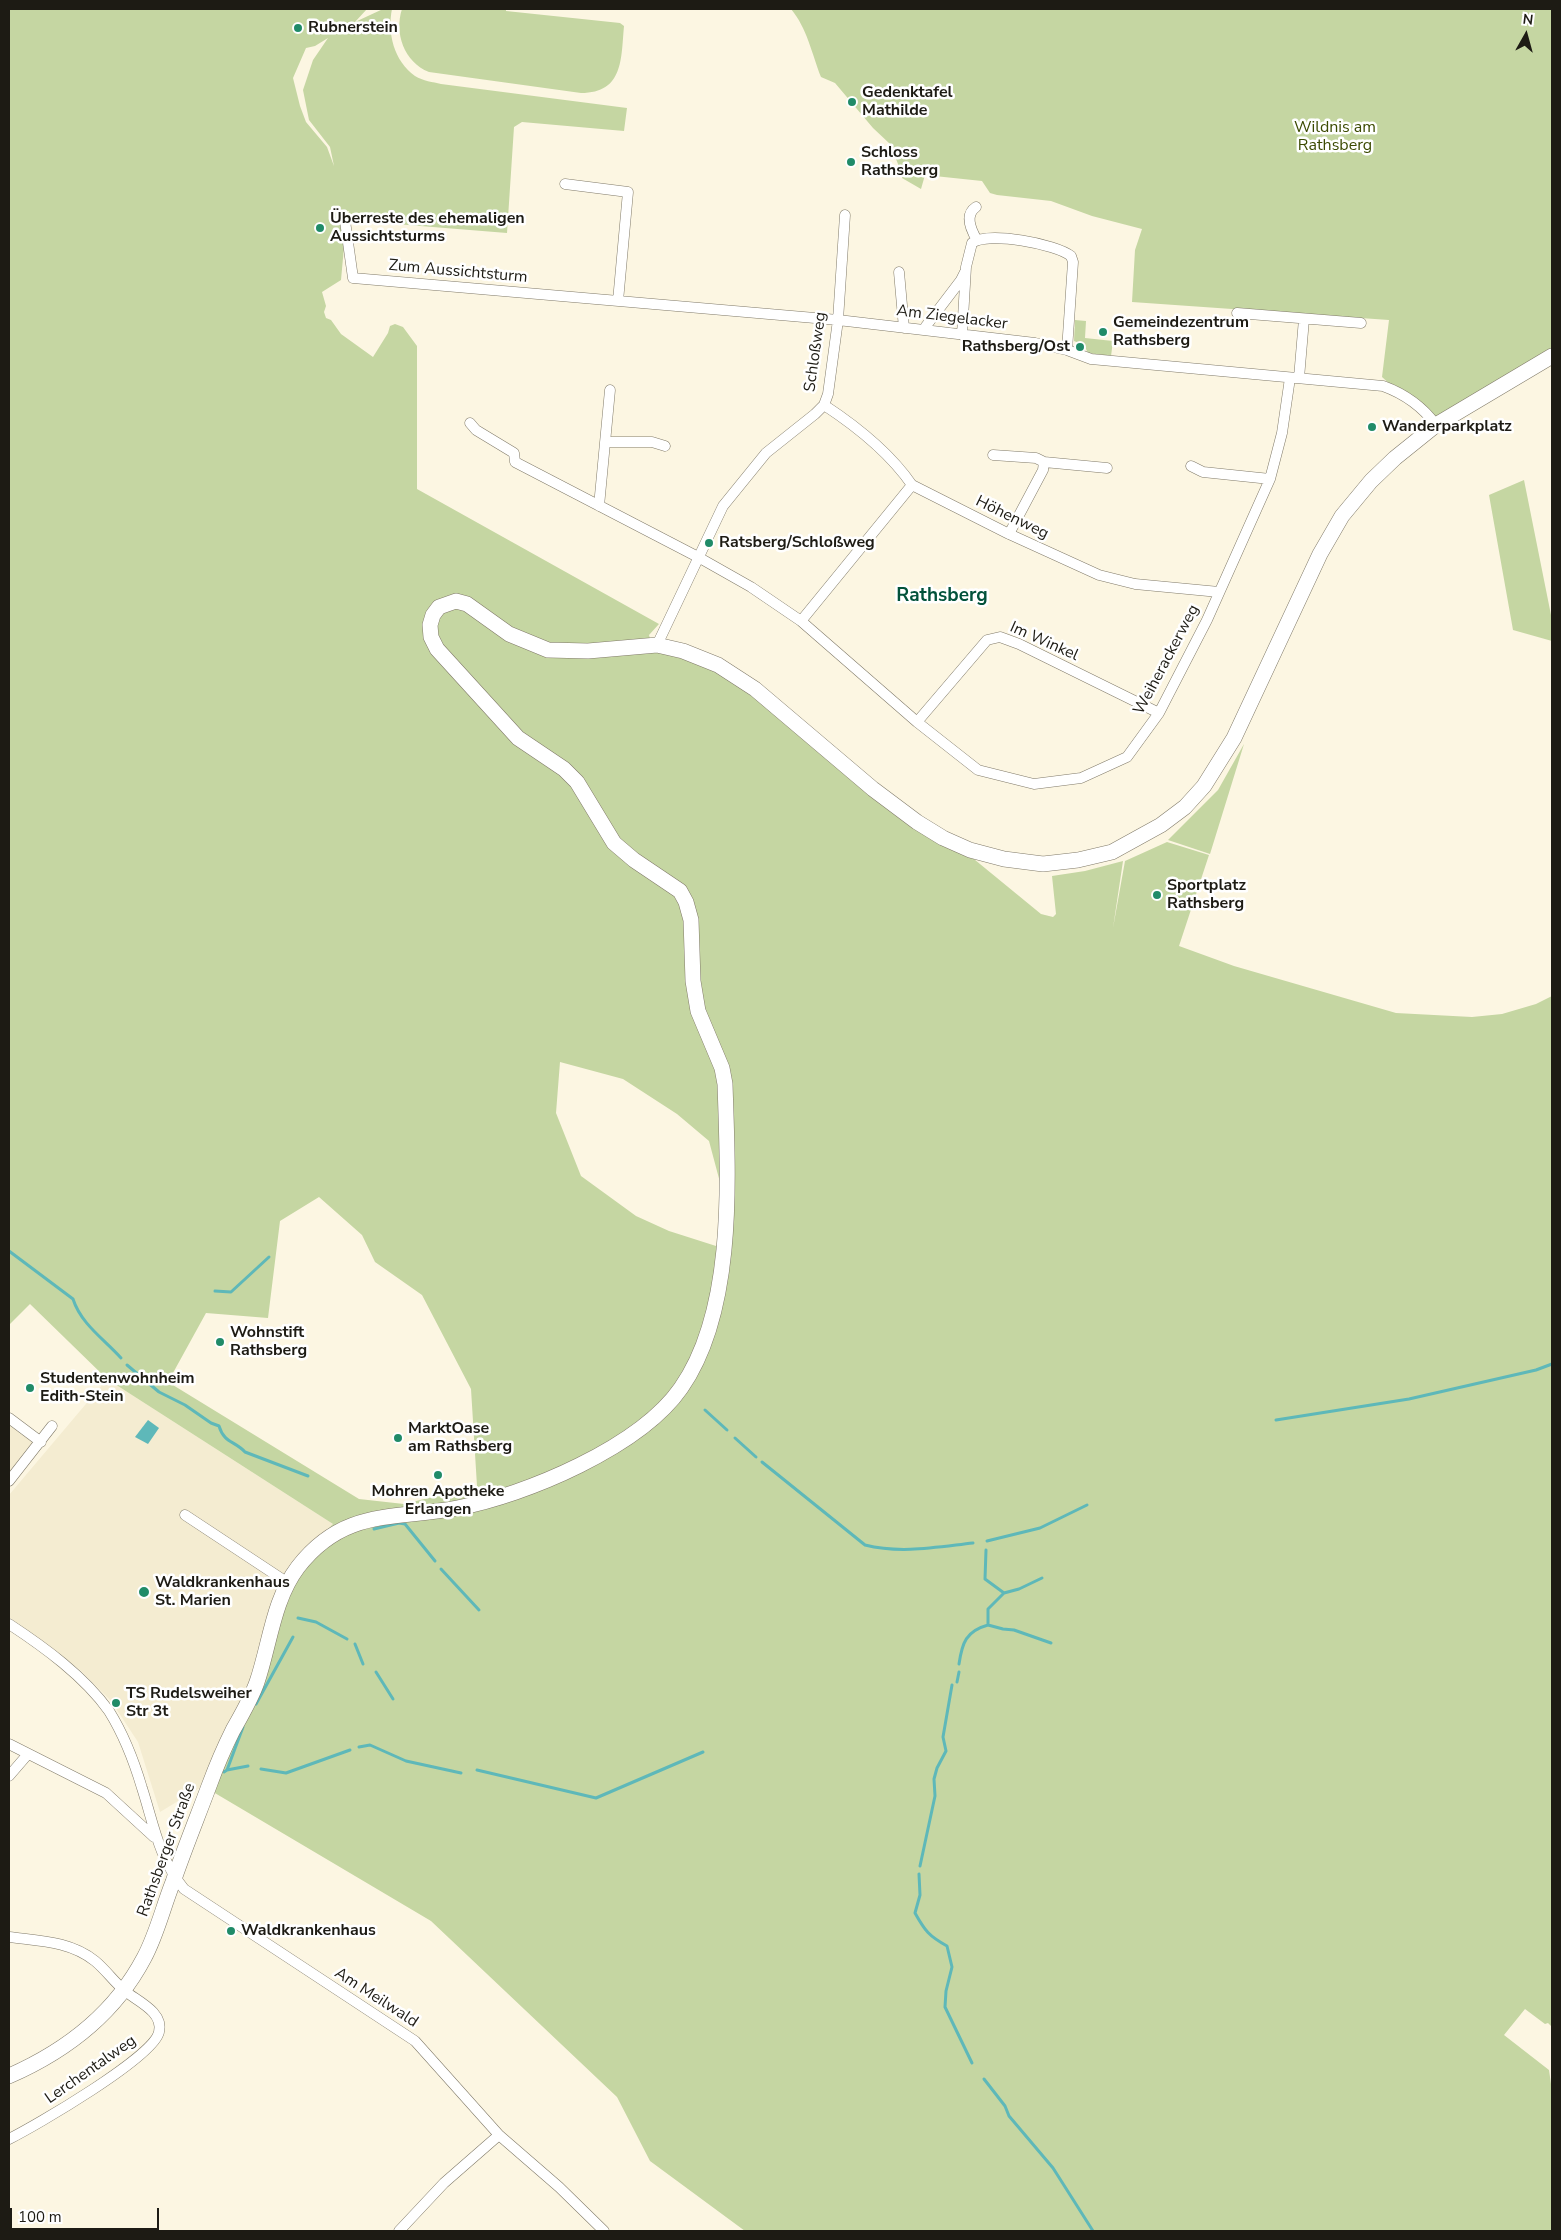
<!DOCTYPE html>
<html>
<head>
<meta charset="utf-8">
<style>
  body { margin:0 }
  #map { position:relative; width:1561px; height:2240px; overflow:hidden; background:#fcf6e2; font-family:"Nunito Sans",sans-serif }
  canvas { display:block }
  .frame { position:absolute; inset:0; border:10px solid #1d1b14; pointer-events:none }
  .north { position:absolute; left:1501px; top:10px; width:50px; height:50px; -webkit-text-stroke:4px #fff; paint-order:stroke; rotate:7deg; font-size:14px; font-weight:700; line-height:20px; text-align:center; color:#1d1b14 }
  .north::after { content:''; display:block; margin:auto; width:18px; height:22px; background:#1d1b14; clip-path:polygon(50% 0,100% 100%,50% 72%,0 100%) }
  .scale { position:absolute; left:10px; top:2208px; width:149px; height:22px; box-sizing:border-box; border:2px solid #1d1b14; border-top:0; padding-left:6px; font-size:15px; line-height:18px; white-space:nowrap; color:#1d1b14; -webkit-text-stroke:4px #fff; paint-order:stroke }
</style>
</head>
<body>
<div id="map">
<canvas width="1561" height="2240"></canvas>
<div class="frame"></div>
<div class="north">N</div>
<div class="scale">100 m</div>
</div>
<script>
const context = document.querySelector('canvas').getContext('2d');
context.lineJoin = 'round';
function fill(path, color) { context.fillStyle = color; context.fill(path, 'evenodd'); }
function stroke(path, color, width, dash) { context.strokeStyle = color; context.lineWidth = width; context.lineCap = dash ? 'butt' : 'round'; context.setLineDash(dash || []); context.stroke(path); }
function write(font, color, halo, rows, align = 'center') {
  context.font = font + ' "Nunito Sans",sans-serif'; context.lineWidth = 5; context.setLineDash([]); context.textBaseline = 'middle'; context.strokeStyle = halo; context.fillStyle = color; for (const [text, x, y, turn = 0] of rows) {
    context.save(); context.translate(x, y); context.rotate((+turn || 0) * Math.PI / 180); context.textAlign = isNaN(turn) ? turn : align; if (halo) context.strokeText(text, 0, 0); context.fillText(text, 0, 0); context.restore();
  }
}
const built = new Path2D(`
  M107,1379l226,145 -16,16 -114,246 -43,26 -22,-70 -27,-41 -31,-31 -71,-53v-122z
  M9,1420l25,23 -25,31z`);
const green = new Path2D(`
  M9,9h358l-12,13 28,-13h9c-5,24 2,52 23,67 8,5 18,6 26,8l186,24 -3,23 -102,-9 -8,5 -7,106 -161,-13 3,-9 -8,1 4,24 -4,44 -19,12 4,14 -2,6 2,6 5,2 10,14 32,23 15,-24 2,-7 5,-2 8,3 14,19v143l242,135 -10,11 5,17c27,4 53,15 77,28l238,175 72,59 12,3 3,-3 -4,-38 33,-5 38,-10 -10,67 12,-67 42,-19 42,13 -30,91 55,20 162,47 76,4 30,-3 34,-10 16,-8v1031l-4,-4 -3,1 -20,-15 -21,26 45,35 3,21v140h-807l-95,-70 -33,-64 -186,-176 -228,-135 42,-86 20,-64 52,-96 16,-16 -226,-145 -77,-75 -21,21zM328,38l-15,22 -10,30 6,30 21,27 4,19 -7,-19 -21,-25 -6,-16 -7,-28 13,-30 9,-2zM560,1062l63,17 54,35 32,27 12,45 -3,57 -2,3 -47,-15 -33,-15 -55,-40 -25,-63zM319,1197l43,38 13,27 47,33 49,94 6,97 -73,18 -45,-5 -191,-117 38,-69 62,5 12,-97z
  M402,9h104v2l114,12 4,3c-3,32 0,67 -43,67l-152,-21c-25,-10 -35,-39 -27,-63z
  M791,9h761v347l-116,69 -54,-48 7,-57 -257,-18 3,-52 7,-21 -50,-13 -41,-15 -54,-6 -7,-2 -8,-12 -57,-6 -4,14 -19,-11 1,-9h-3l-10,-25 -17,-16 -38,-45 -14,-6c-9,-23 -14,-49 -30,-68z
  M1075,320l11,1 -1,17 28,3 -2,15 -23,-3 -4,-8 -10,-4z
  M1524,480l28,140v21l-39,-11 -24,-135z
  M1244,744l-34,110 -42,-14 50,-50z`);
const water = new Path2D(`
  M148,1420l11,8 -11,16 -13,-7z`);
const stream = new Path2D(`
  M9,1251l64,48c8,25 31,40 48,59
  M215,1291l16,1 38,-35
  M127,1365l32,27 26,13 26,18 8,3c5,17 16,15 26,26l63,24
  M705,1410l22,20
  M1276,1420l133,-21 127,-29 16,-6
  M735,1438l21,19
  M762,1462l103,83c36,9 72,2 108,-2
  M374,1529l25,-6 6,1 30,37
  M987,1541l53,-13 47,-23
  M441,1569l38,41
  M1004,1593l15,-4 23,-11
  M298,1618l18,4 31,17
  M988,1625l15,4 11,1 37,13
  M355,1644l8,20
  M959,1664c3,-21 7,-33 29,-39v-16l16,-16 -19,-14 1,-29
  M376,1672l17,27
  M957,1682l2,-10
  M256,1704l37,-67
  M359,1747l11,-2 36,16 55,12
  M261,1769l25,4 64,-23
  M227,1770l21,-4
  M477,1770l119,28 107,-46
  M224,1772l3,-2 16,-43
  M920,1866l15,-70 -1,-17 3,-11 9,-17 -3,-14 9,-52
  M919,1874l1,21 -5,18c10,18 14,23 32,33l5,21 -6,24 -1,16 27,56
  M984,2079l21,27 4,10 44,52 40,63`);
const street = new Path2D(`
  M565,184l63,8 -10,109
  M976,207c-12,8 -5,23 1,33
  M345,221l8,57 485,42 197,23 32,7 24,9 292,27c22,8 39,20 53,39
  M899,272l5,56
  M1237,313l124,10
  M925,330l1,-4 35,-46 4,-8
  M962,335l4,-68 6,-24c16,-12 84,1 99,13l2,6 -6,88
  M1299,378l5,-59
  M824,405c32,21 66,48 88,80l97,49 90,41 36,9 84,8
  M470,423l6,7 38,23 1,9 183,95 53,30 50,34 116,101 61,48 56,14 47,-6 46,-21 32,-44 48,-93 63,-141 12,-46 8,-55
  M605,442h47l13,4
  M993,455l43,3 8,4
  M1191,466l12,6 67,7
  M599,506l11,-116
  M1009,534l34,-64 1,-8 63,6
  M801,621l111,-136
  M657,645l66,-139 43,-53 49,-39 9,-9 4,-11 10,-74 7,-105
  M917,722l70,-82 13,-3 19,7 140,69
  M9,1418l32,24
  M9,1481l43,-55
  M185,1515l103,68
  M9,1624c35,23 75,52 100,87 15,24 25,50 33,77 12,37 16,69 42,101l231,152 84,94 60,52 45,44
  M9,1744l97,49 48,44
  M9,1776l19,-22
  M9,1937c30,4 61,4 86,24 11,9 19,21 30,30 12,10 39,21 34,41 -5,25 -124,94 -150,107
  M399,2231l45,-48 55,-48`);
const secondary = new Path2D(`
  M9,2076c57,-25 106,-63 135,-118 13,-24 19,-51 29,-76 11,-32 24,-64 36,-96 7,-19 15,-38 24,-56 9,-16 18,-31 24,-48 13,-38 16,-82 41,-115 46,-59 95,-47 159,-59 69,-13 183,-61 224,-120 55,-79 47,-211 44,-304l-3,-16 -24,-57 -5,-30 -2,-61 -5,-18 -6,-11 -46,-31 -20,-17 -37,-61 -13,-13 -46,-31 -81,-89 -6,-12 -1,-12 3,-10 6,-8 17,-6 11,3 42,30 39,16 40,1 69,-6 26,6 35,14 37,24 118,100 44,33 26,16 27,12 34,9 39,5 35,-4 34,-8 49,-27 24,-18 19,-21 30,-48 86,-184 22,-38 29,-35 24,-23 41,-33 116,-69`);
const markers = [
  [298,28,5,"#208b68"],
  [852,102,5,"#208b68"],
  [851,162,5,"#208b68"],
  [320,228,5,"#208b68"],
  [1103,332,5,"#208b68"],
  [1080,347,5,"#208b68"],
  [1372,427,5,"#208b68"],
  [709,543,5,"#208b68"],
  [1157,895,5,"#208b68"],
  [220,1342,5,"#208b68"],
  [30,1388,5,"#208b68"],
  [398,1438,5,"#208b68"],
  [438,1475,5,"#208b68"],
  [144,1592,6,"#208b68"],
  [116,1703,5,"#208b68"],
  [231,1931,5,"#208b68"]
];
const poiNames = [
  ["Rubnerstein",308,28],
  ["Gedenktafel",862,93],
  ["Mathilde",862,111],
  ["Schloss",861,153],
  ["Rathsberg",861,171],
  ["Überreste des ehemaligen",330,219],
  ["Aussichtsturms",330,237],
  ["Gemeindezentrum",1113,323],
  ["Rathsberg",1113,341],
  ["Rathsberg/Ost",1070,347,"right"],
  ["Wanderparkplatz",1382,427],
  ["Ratsberg/Schloßweg",719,543],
  ["Sportplatz",1167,886],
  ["Rathsberg",1167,904],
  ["Wohnstift",230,1333],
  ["Rathsberg",230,1351],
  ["Studentenwohnheim",40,1379],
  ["Edith-Stein",40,1397],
  ["MarktOase",408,1429],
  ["am Rathsberg",408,1447],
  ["Mohren Apotheke",438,1492,"center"],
  ["Erlangen",438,1510,"center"],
  ["Waldkrankenhaus",155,1583],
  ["St. Marien",155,1601],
  ["TS Rudelsweiher",126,1694],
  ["Str 3t",126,1712],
  ["Waldkrankenhaus",241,1931]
];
const parkNames = [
  ["Wildnis am",1335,128],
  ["Rathsberg",1335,146]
];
const streetNames = [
  ["Zum Aussichtsturm",458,272,5],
  ["Am Ziegelacker",952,318,7],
  ["Schloßweg",816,352,-82],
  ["Höhenweg",1012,518,26],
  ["Im Winkel",1044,642,24],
  ["Weiherackerweg",1167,660,-62],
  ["Rathsberger Straße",167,1850,-70],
  ["Am Meilwald",376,1998,33],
  ["Lerchentalweg",91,2070,-35]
];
const quarterNames = [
  ["Rathsberg",942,596]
];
fill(built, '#f4ecd1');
fill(green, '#c5d6a2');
fill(water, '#5eb8b9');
stroke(stream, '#5eb8b9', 3);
stroke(street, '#807a69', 11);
stroke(secondary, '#807a69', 16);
stroke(street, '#fff', 10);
stroke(secondary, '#fff', 15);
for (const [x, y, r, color] of markers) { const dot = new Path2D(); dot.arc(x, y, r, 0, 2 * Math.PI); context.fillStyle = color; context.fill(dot); stroke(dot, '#fff', 2); }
write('bold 16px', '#1d1b14', '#fff', poiNames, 'left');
write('16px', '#3b4a01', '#fff', parkNames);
write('16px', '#1d1b14', '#fff', streetNames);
write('bold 19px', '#02523b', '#fff', quarterNames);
</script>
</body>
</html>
